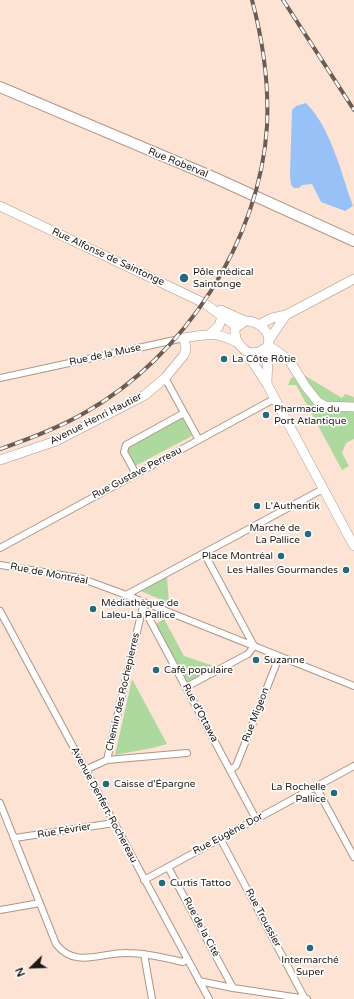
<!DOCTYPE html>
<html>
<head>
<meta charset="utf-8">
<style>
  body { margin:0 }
  #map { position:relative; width:354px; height:999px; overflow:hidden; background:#fde3d4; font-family:"Varela Round",sans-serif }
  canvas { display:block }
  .north { position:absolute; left:12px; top:947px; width:40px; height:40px; -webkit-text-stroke:3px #fff; paint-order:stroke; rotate:247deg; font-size:11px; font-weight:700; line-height:16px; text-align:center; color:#221914 }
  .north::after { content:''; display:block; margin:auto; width:14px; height:18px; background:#221914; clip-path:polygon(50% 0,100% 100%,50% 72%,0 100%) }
</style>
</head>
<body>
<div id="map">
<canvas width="354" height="999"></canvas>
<div class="north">N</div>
</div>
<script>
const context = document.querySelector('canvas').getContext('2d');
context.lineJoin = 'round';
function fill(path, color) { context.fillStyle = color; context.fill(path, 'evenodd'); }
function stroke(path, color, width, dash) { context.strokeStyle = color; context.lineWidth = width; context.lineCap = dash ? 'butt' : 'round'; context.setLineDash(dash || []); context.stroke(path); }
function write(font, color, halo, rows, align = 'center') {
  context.font = font + ' "Varela Round",sans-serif'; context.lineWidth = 3.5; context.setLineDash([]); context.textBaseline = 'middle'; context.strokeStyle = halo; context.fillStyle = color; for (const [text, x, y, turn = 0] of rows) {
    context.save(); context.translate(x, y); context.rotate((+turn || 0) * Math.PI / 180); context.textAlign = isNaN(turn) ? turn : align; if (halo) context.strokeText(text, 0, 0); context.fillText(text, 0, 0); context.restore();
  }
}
const green = new Path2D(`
  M304,375l38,23 3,-4 9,3v42l-8,4 -4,10 7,13 -7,4 -46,-85h-8l3,-7z
  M180,418l3,1 9,17 -57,30 -8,-17 1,-3z
  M167,577l2,26 -28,-12z
  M164,619l20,37 33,11 -29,16 -32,-59z
  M132,679l35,65 -15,4 -37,7z`);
const water = new Path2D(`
  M306,103c25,25 35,70 47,103l-8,5 -24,-9 -9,-18 -10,1 -3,3h-5l-3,-3 -1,-10 2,-65 4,-4z`);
const street = new Path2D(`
  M0,378l184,-40
  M165,378l34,62
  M136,474l-12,-22 2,-7 58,-32
  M0,548l274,-149
  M0,565l80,13 41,15 233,93
  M126,595l197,-106
  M143,607l113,212
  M0,611l209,388
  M186,687l62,-33 6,-8 -50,-93
  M107,760l36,-154
  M85,770l22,-10 80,-7
  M230,770l6,-4 43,-109
  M316,787l38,70
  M0,803l56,141c19,25 46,8 72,9 19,0 37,5 55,9l4,-3
  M15,838l99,-15
  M220,838l85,161
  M168,867l65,121
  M144,880l210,-114
  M0,910l40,-7
  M144,954l8,45
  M199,981l34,7 74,11`);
const secondary = new Path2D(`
  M0,206l204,97 32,23
  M221,310l24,11
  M245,321c13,-1 29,12 22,26l-8,5 -9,1c-10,-5 -16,-12 -15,-24z
  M259,325l13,-7 14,-3 68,-36
  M211,333l8,-7 3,-10
  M269,340l17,-25
  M268,345l21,15 17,27 12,15 7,4 29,1
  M267,347l1,6 -1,31
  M250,353l2,8 15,23 87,162
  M0,460l56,-19 89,-46 20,-17 19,-23 2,-6 -2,-11c27,-4 27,-7 53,4`);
const primary = new Path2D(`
  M0,87l213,90 141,64`);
const rail = new Path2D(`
  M283,0l71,110
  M0,449c29,-10 59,-21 86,-37 99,-56 174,-172 181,-286 2,-43 -4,-85 -15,-126`);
const markers = [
  [184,278,5,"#25697a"],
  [224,359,4,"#25697a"],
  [266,415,4,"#25697a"],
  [257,506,4,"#25697a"],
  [308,534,4,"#25697a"],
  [281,556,4,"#25697a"],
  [346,570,4,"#25697a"],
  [93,609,4,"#25697a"],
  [256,660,4,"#25697a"],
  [156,670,4,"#25697a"],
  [106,784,4,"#25697a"],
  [334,793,4,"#25697a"],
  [162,883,4,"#25697a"],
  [310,948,4,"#25697a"]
];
const streetNames = [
  ["Rue Roberval",178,163,22],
  ["Rue Alfonse de Saintonge",108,257,25],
  ["Rue de la Muse",105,355,-12],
  ["Avenue Henri Hautier",96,419,-27],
  ["Rue Gustave Perreau",137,473,-28],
  ["Rue de Montréal",49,574,11],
  ["Chemin des Rochepierres",123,692,-77],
  ["Rue d'Ottawa",200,713,62],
  ["Rue Migeon",256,715,-69],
  ["Avenue Denfert-Rochereau",104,805,62],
  ["Rue Février",64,831,-9],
  ["Rue Eugène Dor",228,834,-28],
  ["Rue Troussier",263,918,62],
  ["Rue de la Cité",201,927,62]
];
const poiNames = [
  ["Pôle médical",193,272],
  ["Saintonge",193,284],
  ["La Côte Rôtie",232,359],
  ["Pharmacie du",274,409],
  ["Port Atlantique",274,421],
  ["L'Authentik",265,506],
  ["Marché de",300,528,"right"],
  ["La Pallice",300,540,"right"],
  ["Place Montréal",273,556,"right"],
  ["Les Halles Gourmandes",338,570,"right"],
  ["Médiathèque de",101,603],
  ["Laleu-La Pallice",101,615],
  ["Suzanne",264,660],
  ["Café populaire",164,670],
  ["Caisse d'Épargne",114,784],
  ["La Rochelle",326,787,"right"],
  ["Pallice",326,799,"right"],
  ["Curtis Tattoo",170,883],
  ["Intermarché",310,960,"center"],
  ["Super",310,972,"center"]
];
fill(green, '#add99e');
fill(water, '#97c1f7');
stroke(street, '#ad9587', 8);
stroke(secondary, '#ad9587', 10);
stroke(primary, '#ad9587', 12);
stroke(street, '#fff', 6);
stroke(secondary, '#fff', 9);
stroke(primary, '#fff', 10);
stroke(rail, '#6b5d54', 4);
stroke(rail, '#fff', 2.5, [8]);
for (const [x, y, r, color] of markers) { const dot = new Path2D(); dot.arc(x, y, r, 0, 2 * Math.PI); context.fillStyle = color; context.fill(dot); stroke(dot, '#fff', 1.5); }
write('10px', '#221914', '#fff', streetNames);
write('10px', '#221914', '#fff', poiNames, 'left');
</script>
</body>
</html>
